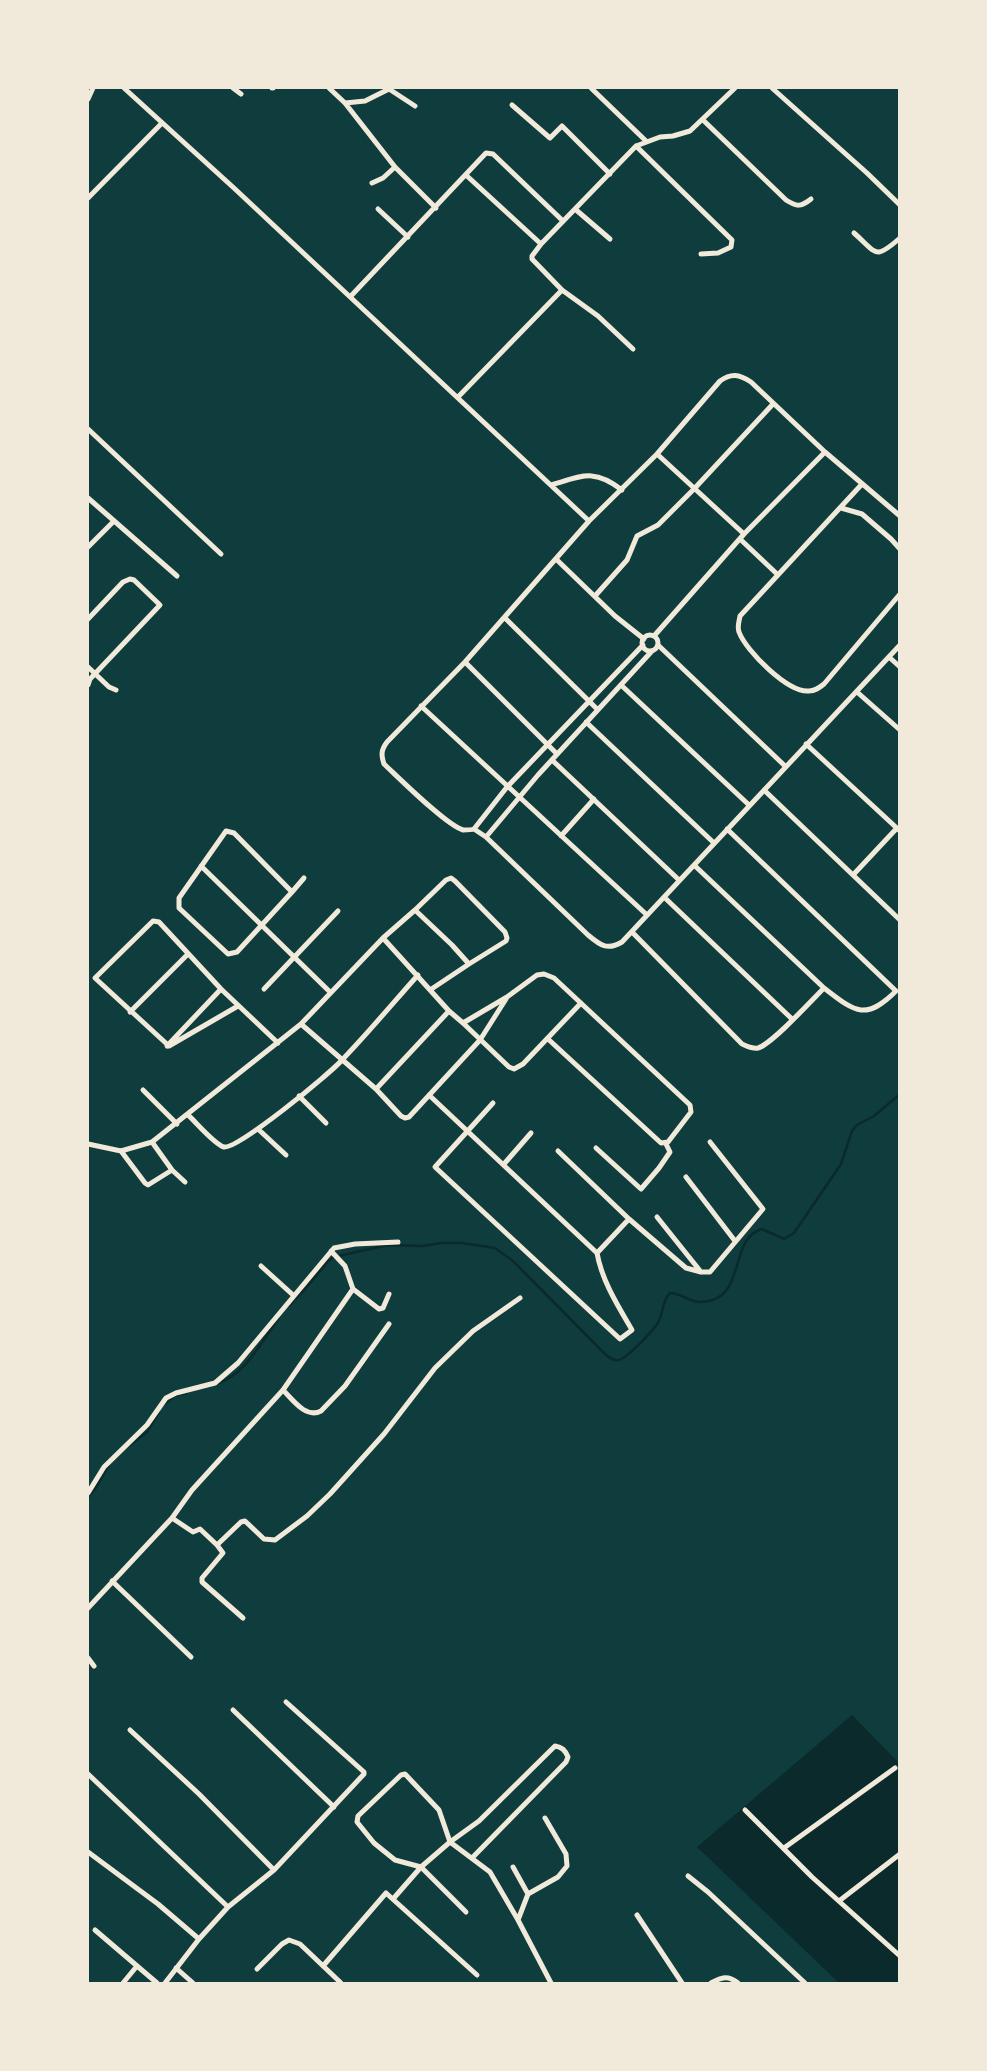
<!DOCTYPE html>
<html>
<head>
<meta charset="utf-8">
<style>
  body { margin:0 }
  #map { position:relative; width:987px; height:2071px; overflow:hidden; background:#0f3d3e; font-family:"DejaVu Sans",sans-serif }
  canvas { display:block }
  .frame { position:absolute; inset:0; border:89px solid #f1e9da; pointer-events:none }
</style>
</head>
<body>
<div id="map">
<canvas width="987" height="2071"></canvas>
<div class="frame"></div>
</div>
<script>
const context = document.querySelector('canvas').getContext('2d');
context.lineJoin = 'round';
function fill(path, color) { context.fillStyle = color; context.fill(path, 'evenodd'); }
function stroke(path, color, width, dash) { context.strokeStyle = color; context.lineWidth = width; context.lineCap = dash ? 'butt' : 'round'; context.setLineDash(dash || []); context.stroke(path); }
const water = new Path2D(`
  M852,1715l47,48v220h-60l-142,-136z`);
const stream = new Path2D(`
  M289,1306l18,-19 21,-26 6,-4 54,-12 35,1 18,-3h21l33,5 18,13 91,92c4,4 9,8 15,7 9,-3 33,-28 38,-36 7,-10 4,-22 13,-31 11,0 19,9 30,9 48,0 27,-63 62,-73l22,10 10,-6 47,-69 11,-33 5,-6 17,-9 26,-22
  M216,1384c29,-9 45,-41 62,-65
  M165,1404l9,-8 13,-3
  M129,1446l18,-14 12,-20
  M88,1497l7,-8 14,-24`);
const minor = new Path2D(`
  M124,88l111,101 354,332
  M233,88l8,6
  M272,88h1
  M329,88l16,15 50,64 41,41
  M591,88l55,53
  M772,88l95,85 33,32
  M88,99l5,-11
  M345,103l20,-2 24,-12 26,17
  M512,105l38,33 12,-12 48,48
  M703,120l83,80c11,7 15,7 25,-1
  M636,146l96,94 -1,7 -13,6 -17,1
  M467,176l74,68
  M372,183l11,-5 12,-11
  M88,198l74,-75
  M378,209l30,28
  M575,209l35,30
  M854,233c23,20 20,28 46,5
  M562,290l36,26 35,33
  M350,297l136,-144 7,1 70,67
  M458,397l104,-107 -30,-31v-3l9,-12 95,-98 24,-9 13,-1 17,-5 45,-43
  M88,429l133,125
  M657,454l87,80
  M862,484l-122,132c-1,6 -3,11 -1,16 7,19 49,61 70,59 6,0 10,-3 15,-7l76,-90
  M551,485c31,-9 43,-17 71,5
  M88,498l89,78
  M841,508l21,6 29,25 9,10
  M900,516l-75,-64 -74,-70c-12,-8 -20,-9 -31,-1l-63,73 -68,67 -124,141 -78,80c-6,8 -6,13 -3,22 15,14 62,61 79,66 4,0 8,0 11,-1l12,8 102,98c12,10 19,16 34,7l278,-297
  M740,539l37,35
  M88,547l25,-25
  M556,559l59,57 29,23
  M595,596l32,-36 10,-24 21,-11 36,-36 79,-85
  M505,618l92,91
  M88,619l35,-37 7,-3 4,1 26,25 -70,74 -2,6
  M642 643a8 8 0 1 1 16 0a8 8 0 1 1-16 0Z
  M654,636l90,-102 81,-82
  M658,645l127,121
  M889,657l11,10
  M465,662l92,92
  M88,667l21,20 7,3
  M621,685l128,120
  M857,692l43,38
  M421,706l226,209
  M586,722l128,121
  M806,744l94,87
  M552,760l127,120
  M764,790l136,130
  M474,829l33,-42 136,-142
  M226,831l8,2 58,59 -55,60 -9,2 -49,-46v-10z
  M561,836l33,-37
  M486,837l52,-62 114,-124
  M694,865l130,123
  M201,866l129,126
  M853,875l44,-47
  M292,892l12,-14
  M664,897l128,122
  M415,910l31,-30 5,-2 4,3 50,51 2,6 -1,3 -37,23
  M632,932l110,112c5,2 10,5 16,4 14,-4 53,-47 66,-60 30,23 41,34 72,3l-169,-162
  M383,938l66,73 14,12 44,-26 30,-22 7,-1 10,4 136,127 1,7 -23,30 -7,1 -113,-104
  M264,989l74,-78
  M238,1006l-69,40 -74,-68 58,-57 6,1 62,67 57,54
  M130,1012l58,-58
  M463,1023l46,44 5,2 9,-5 58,-61
  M301,1024l75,65 25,27 4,2 4,-1 71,-77 26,-41
  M167,1046l54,-57
  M376,1089l73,-78
  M143,1090l34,34
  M429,1095c56,52 112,105 168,158 5,28 21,53 35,77l-12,9 -185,-172 58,-64
  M299,1096l27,27
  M188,1115c8,7 26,29 36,32 13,3 107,-74 119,-88 26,-27 50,-56 75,-84
  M258,1129l28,26
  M152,1142l20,28 13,12
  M88,1144l33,7 31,-9 149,-118 82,-86 32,-28 37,35 17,19 -39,26
  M596,1148l45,41 18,-21 11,-16 -4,-8
  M121,1151l24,32 3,2 24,-15
  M558,1151l71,68 57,49 15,4h9l53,-63 -53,-67
  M504,1164l27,-31
  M686,1177l49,64
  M657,1217l44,55
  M331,1251l14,15 8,23
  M597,1253l32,-34
  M261,1266l32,29
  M353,1289l26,20 4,-1 6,-14
  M283,1390c10,10 23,29 38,21l24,-25 44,-62
  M88,1493l16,-26 43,-42 19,-27 10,-5 39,-10 23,-20 96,-115 21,-4 43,-2
  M172,1518l21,14 7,-3 17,16
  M112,1581l79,76
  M88,1608l84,-90 20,-28 91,-100 70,-101
  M243,1618l-41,-36v-4l21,-25 -6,-8 24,-23 4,-1 19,18 11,1 32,-24 23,-22 54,-60 51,-66 38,-37 47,-33
  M88,1658l6,8
  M233,1710l101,97
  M130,1730l69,64 75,76
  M88,1774l140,133
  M745,1810l67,67 88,79
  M784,1848l111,-80
  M88,1852l70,52 41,35
  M513,1867l15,27
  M688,1876l20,16 97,91
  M393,1899l28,-32 29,-25 40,30 28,48 33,63
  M839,1901l61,-47
  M466,1912l-45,-45 -26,-7 -21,-17 -17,-21 1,-6 43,-41 4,-1 34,36 11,32 29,-21 76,-75c7,1 10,4 13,11l-2,5 -94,96
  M637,1915l45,68
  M518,1920l10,-26 30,-17 9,-11 -1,-12 -21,-36
  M95,1930l62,53
  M323,1966l63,-73 91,82
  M176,1968l17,15
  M257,1969l25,-25 7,-4 11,4 41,39
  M123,1983l14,-17
  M165,1983l34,-44 29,-32 46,-37 90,-96v-2l-78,-70
  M711,1983c11,-6 17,-8 27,0`);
fill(water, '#0a2a2b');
stroke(stream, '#0a2a2b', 2.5);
stroke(minor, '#f1e9da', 5);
</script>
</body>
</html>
